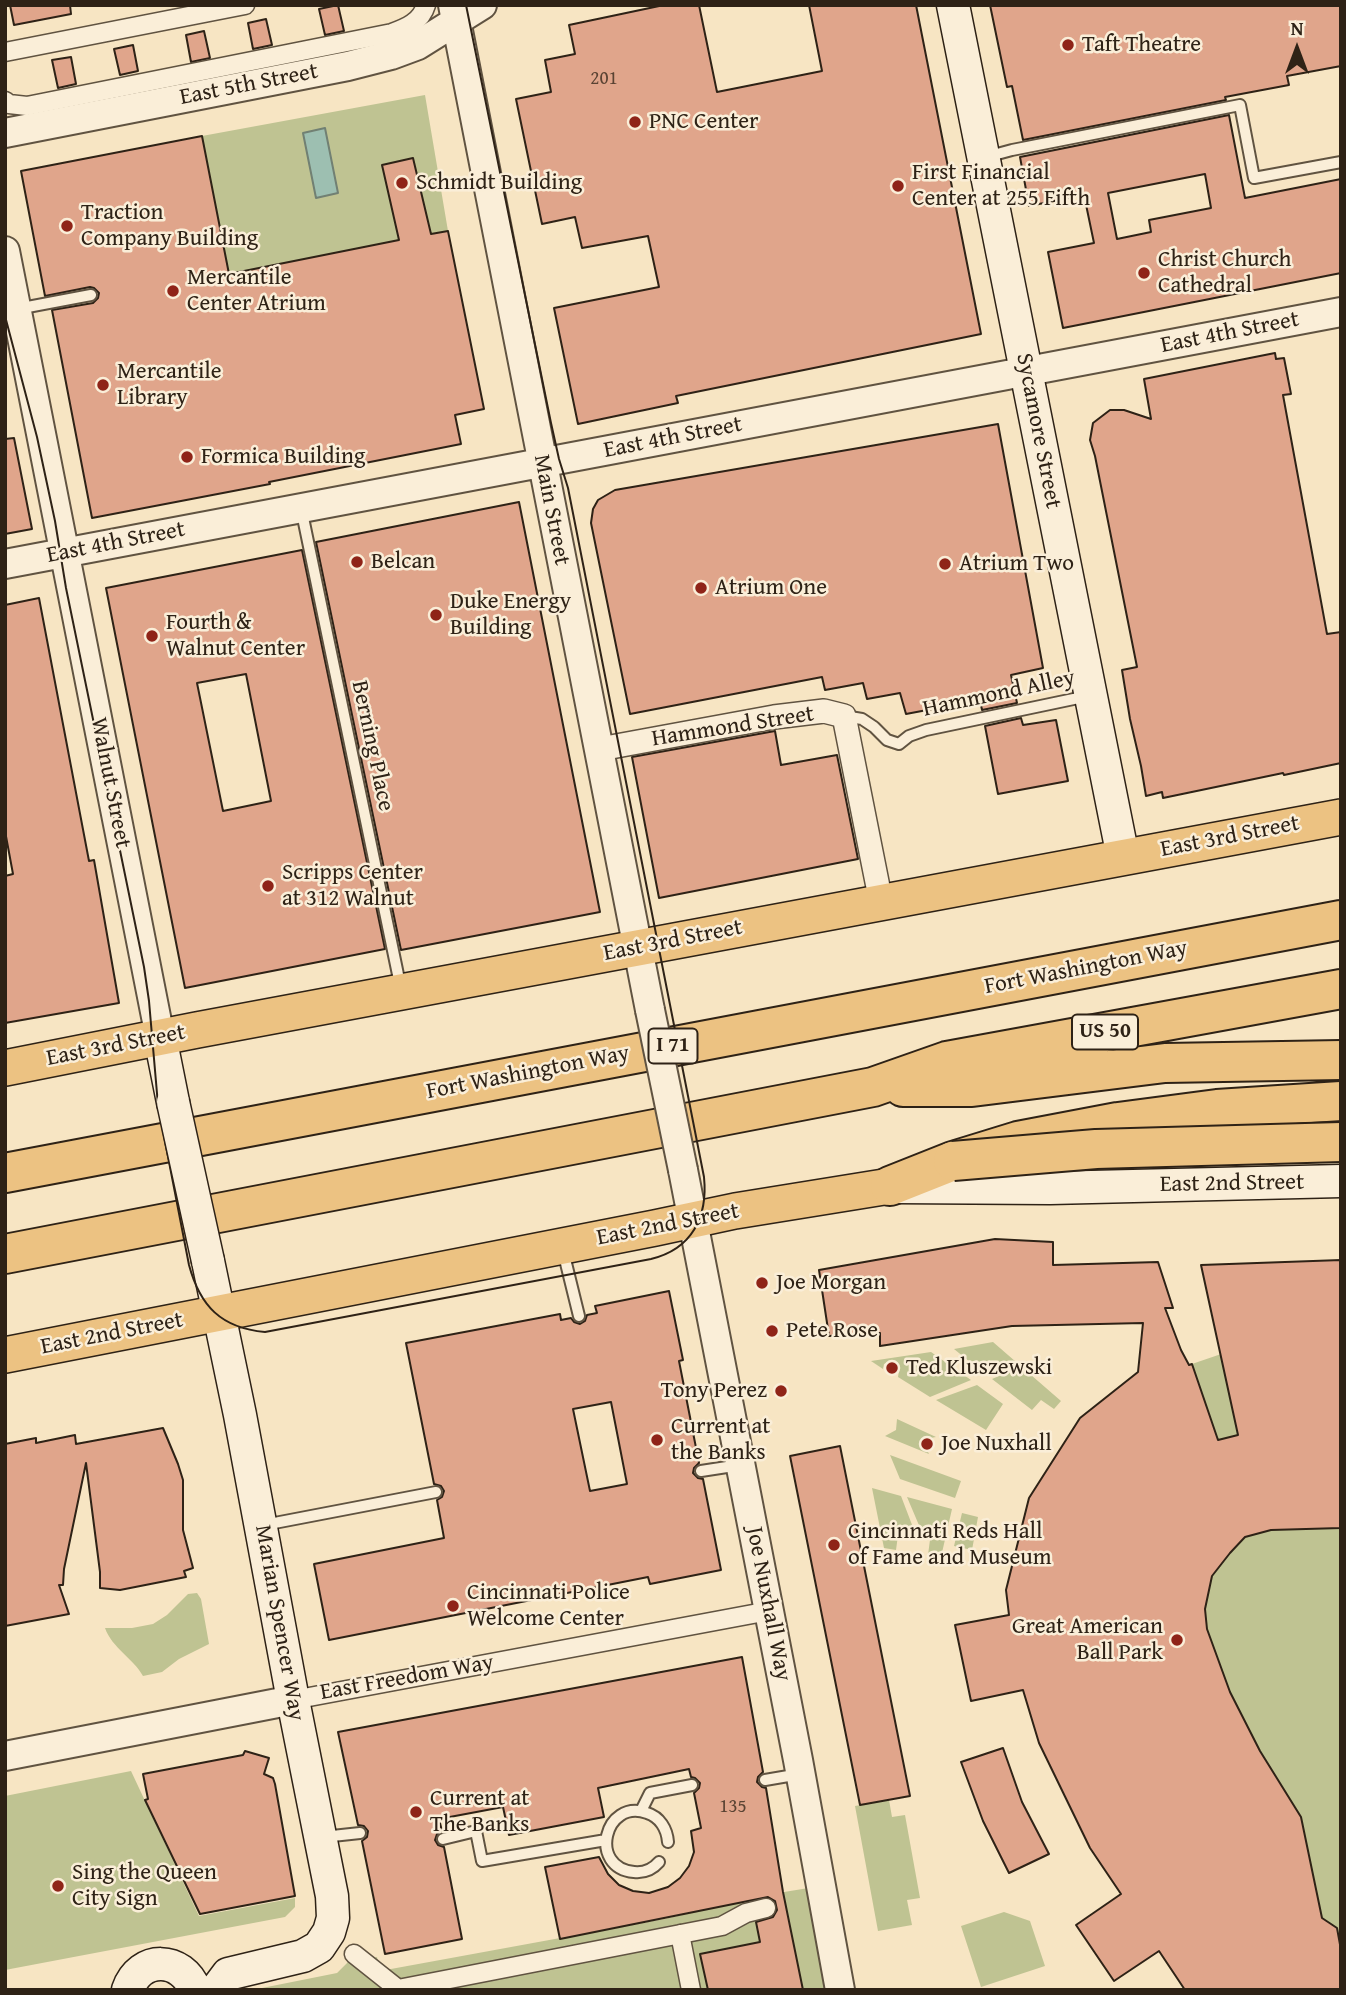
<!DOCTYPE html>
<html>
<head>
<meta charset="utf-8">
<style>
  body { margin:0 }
  #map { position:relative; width:1346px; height:1995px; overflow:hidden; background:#f7e5c3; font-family:"Gentium Book Plus",serif }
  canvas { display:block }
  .frame { position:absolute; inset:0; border:7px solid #2e2216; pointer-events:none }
  .north { position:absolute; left:1262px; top:14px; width:70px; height:70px; -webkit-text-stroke:5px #faeed8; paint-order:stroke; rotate:0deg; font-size:19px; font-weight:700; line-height:28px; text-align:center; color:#2e2216 }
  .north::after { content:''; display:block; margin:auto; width:24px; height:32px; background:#2e2216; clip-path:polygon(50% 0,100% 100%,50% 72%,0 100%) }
</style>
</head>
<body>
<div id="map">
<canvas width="1346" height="1995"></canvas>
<div class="frame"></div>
<div class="north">N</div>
</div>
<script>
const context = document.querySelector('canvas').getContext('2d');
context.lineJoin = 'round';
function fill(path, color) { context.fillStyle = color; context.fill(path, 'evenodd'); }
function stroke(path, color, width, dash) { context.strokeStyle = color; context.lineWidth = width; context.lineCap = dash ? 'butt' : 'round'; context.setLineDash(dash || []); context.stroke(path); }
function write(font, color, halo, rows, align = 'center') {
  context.font = font + ' "Gentium Book Plus",serif'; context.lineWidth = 5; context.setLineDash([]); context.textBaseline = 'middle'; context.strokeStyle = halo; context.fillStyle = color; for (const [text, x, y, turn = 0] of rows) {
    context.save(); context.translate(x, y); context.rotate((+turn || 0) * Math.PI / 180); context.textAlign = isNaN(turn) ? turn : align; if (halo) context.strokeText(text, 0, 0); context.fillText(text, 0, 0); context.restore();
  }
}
const green = new Path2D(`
  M425,95l23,136 -219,43 -27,-138z
  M1341,1331v659h-156l-95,-142 -51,-105 -23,-77 -10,-76 23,-92 51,-80 58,-46 43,-22 8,15 38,-13z
  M993,1342l68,59 -7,8 -13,-9 -9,10 -40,-31 21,-9 -4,-5 -23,10 -32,-26z
  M931,1352l40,28 -41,17 -32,-20 1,-6 -2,-7 -9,-2 -4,2 -1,5 -12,-8z
  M977,1385l26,19 -17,26 -50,-30z
  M897,1419l39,18 -11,2 -2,3 6,12 -44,-18 11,-6z
  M890,1455l71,26 -6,17 -55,-19z
  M872,1488l29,8 13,34 -15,-2 -3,22 -12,-2z
  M907,1497l45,12 -11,48 -13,-2 3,-23 -10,-2z
  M962,1513l16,4 -6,33 -18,-4z
  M197,1593l4,6 8,45 -30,15 -17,13 -19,4c-10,-18 -31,-28 -38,-48h27l21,-4 14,-9 21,-21z
  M131,1771l68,145 96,-18v9l-10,10 -280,53v-174z
  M889,1800l3,17 13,-2 15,83 -13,2 5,25 -34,6 -23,-125z
  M821,1886l19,104h-588l85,-17 11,-11 29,-5 3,14 284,-52 120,-27z
  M1004,1912l26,9 15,45 -64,21 -20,-61z`);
const water = new Path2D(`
  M325,128l13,65 -22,5 -13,-65z`);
const building = new Path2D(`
  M10,5h60l1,9 -57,11z
  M338,5l6,26 -19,4 -6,-26z
  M664,5h35l18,87 105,-21 -13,-66h107l65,329 -305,62 2,7 -100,21 -24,-116 105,-21 -11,-51 -66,12 -7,-31 -33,7 -26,-125 35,-7 -6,-32 30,-6 -6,-29z
  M990,5h351v61l-54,10 2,9 -64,12 1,3 -203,40 -11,-54 -5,1z
  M266,19l6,26 -19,4 -5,-26z
  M204,31l6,27 -19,4 -5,-27z
  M133,45l5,26 -18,4 -6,-26z
  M71,57l5,27 -18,4 -6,-28z
  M1229,115l16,83 96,-19v94l-278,55 -15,-76 46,-9 -10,-48 -55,11 -9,-49zM1205,174l6,34 -62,12 2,12 -34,7 -9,-46z
  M202,136l27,138 170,-34 -17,-75 31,-7 18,76 17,-3 36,178 -29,6 6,29 -192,38 1,2 -178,34 -40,-208 41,-7 5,-5 1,-5 -5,-5 -4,-1 -45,9 -24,-125z
  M1275,353l1,6 8,-1 7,36 -8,1 44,239 14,-2v131l-57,12 -1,-2 -120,25 -1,-6 -16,4 -5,-30 -11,-47 -8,-49 15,-3 -42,-211 -5,-16 3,-17 17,-13h14l27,9 -7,-40z
  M998,424l45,244 -32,7 6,28 -35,7 -2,-10 -74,14 -6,-21 -33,6 -4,-16 -38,7 -3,-13 -192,37 -39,-191 2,-14 5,-9 17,-10z
  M14,438l18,91 -27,5v-95z
  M519,502l81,410 -199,38 -85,-408z
  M302,550l83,399 -200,39 -79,-400zM246,674l25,127 -48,10 -26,-128z
  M39,598l50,263 5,-1 25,143 -114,20v-147l8,-2 -8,-43v-226z
  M1021,718l2,7 33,-5 12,61 -70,13 -13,-68z
  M775,731l6,34 56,-10 21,104 -199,39 -27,-141z
  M995,1239l58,3v23l105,-3 15,46h-8l16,42 8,15 3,-1 26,76 20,-5 -37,-170 140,-5v268l-70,2 -26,7 -15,16 -18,23 -7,33 2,20 23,63 30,59 41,66 21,101 15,10 4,22v40h-156l-26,-39 -45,30 -38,-56 45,-31 -31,-46 -51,-105 -16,-53 -52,11 -16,-76 54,-10 -3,-25 23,-92 51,-80 58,-46 5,-49 -131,3 -132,20v-13l-51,3 -10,-66z
  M669,1291l14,69 -4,1 20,102 -5,5 -1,5 5,5 5,1 18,91 -71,14 -2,-7 -319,63 -15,-76 130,-26 -7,-38 5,-3 2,-6 -3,-5 -7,-2 -28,-141 154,-29 1,6 10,-2 3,4 6,2 5,-3 2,-6 10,-2 -2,-7zM611,1402l16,82 -37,7 -17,-82z
  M163,1428l15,36 5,16v50l10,38 -9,3 2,6 -66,13 -20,-2v-16l-14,-109 -22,106 -1,16h-4l10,29 -64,12v-182l31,-6v5l39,-8 1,9z
  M840,1446l70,350 -50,9 -70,-349z
  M742,1657l21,115 -5,5 -1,5 5,5 4,1 17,104 20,98h-95l-8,-36 60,-12 -4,-20 17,-5 4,-7 -2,-9 -7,-4 -208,42 -15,-72 54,-10 9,17 11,11 14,6 16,2 19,-6 12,-9 9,-12 5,-14 -3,-21 10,-3 -7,-35 5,-5 1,-5 -5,-5 -4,-1 -2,-8 -91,19 6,29 -95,18 -6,-28 -64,12 3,12 -5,3 -2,6 3,5 6,2 18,92 -77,15 -23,-113 5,-4 1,-6 -4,-5 -6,-1 -20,-93z
  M1003,1748l19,54 27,52 -40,19 -26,-52 -22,-59z
  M245,1751l24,7 -5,16 9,4 2,6 20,112 -95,18 -55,-114 3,-1 -5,-25 100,-19z`);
const service = new Path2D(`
  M986,157l26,-7 228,-45 14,73 87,-16
  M17,309l74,-14
  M301,508l100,481
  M844,716l18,3 12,8 13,13 12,4 10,-8 17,-6 162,-34
  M563,1251l16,65
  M701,1471l39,-6
  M264,1525l172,-33
  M765,1780l35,-6
  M641,1811l9,-18 42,-8
  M323,1837l37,-4
  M443,1839l33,-8 6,30 124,-21
  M659,1862c-6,7 -15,11 -25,10 -46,-4 -30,-74 13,-59 13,4 20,16 21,29`);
const pedestrian = new Path2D(`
  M5,52l240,-47
  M5,101l4,3 18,2 365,-73c14,-5 29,-11 34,-28
  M293,1700l476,-89
  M680,1934l11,56
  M354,1954l44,35 324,-63 24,-13 20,-5`);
const minor = new Path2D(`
  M600,749l174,-32 50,-6 20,5 37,186`);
const tertiary = new Path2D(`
  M453,5l197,1005
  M5,133l343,-67 43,-11 27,-10 64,-40
  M5,251l155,786
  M5,564l1336,-252
  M683,1170l115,590 42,230
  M5,1756l288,-56`);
const secondary = new Path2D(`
  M953,5l170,852
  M160,1037l13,65
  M895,1187l155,1 291,-7
  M208,1261l32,154 53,285 39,196 1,22 -4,14 -10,15 -16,9 -75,18 -12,16
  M128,1990c12,-35 54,-34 67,0`);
const primary = new Path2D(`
  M5,1068l192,-38 1144,-213
  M5,1355l650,-127 80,-17 155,-25`);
const motorway = new Path2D(`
  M903,1087h69l193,-24 176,-3
  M5,1173l1336,-253
  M890,1186l63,-25 65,-20 100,-19 99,-13 124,-8
  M5,1254l868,-167 74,-26 394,-72`);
const tram = new Path2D(`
  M5,316l32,121 18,84 11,67 78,379 5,34 9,104 31,160c11,41 32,63 76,67l386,-73c41,-10 57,-42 53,-82l-136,-689 -9,-29 -8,-36 -85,-418`);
const tertiaryBridge = new Path2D(`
  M650,1010l33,160`);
const secondaryBridge = new Path2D(`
  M173,1102l35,159`);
const motorwayBridge = new Path2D(`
  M953,1161l143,-12 245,-7`);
const markers = [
  [1068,45,7,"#8f2418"],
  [635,122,7,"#8f2418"],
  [402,183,7,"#8f2418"],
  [898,186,7,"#8f2418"],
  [67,226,7,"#8f2418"],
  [1144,273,7,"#8f2418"],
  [173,291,7,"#8f2418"],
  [103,385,7,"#8f2418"],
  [187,457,7,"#8f2418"],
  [357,562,7,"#8f2418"],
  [945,564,7,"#8f2418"],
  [701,588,7,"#8f2418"],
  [436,615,7,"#8f2418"],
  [152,636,7,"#8f2418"],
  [268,886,7,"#8f2418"],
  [762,1283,7,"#8f2418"],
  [772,1331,7,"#8f2418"],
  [892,1368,7,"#8f2418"],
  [781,1391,7,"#8f2418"],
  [657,1440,7,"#8f2418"],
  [927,1444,7,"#8f2418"],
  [834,1545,7,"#8f2418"],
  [453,1606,7,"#8f2418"],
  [1177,1640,7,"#8f2418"],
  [416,1812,7,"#8f2418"],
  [58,1886,7,"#8f2418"]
];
const numberNames = [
  ["201",604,79],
  ["135",733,1807]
];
const shields = [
  [1105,1032,66],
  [673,1046,49]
];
const shieldNames = [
  ["US 50",1105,1032],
  ["I 71",673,1046]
];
const poiNames = [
  ["Taft Theatre",1082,45],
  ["PNC Center",649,122],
  ["First Financial",912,173],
  ["Center at 255 Fifth",912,199],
  ["Schmidt Building",416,183],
  ["Traction",81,213],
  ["Company Building",81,239],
  ["Christ Church",1158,260],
  ["Cathedral",1158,286],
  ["Mercantile",187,278],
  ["Center Atrium",187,304],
  ["Mercantile",117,372],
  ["Library",117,398],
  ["Formica Building",201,457],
  ["Belcan",371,562],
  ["Atrium Two",959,564],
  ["Atrium One",715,588],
  ["Duke Energy",450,602],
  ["Building",450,628],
  ["Fourth &",166,623],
  ["Walnut Center",166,649],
  ["Scripps Center",282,873],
  ["at 312 Walnut",282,899],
  ["Joe Morgan",776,1283],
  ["Pete Rose",786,1331],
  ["Ted Kluszewski",906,1368],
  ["Tony Perez",767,1391,"right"],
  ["Current at",671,1427],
  ["the Banks",671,1453],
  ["Joe Nuxhall",941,1444],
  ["Cincinnati Reds Hall",848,1532],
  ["of Fame and Museum",848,1558],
  ["Cincinnati Police",467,1593],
  ["Welcome Center",467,1619],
  ["Great American",1163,1627,"right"],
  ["Ball Park",1163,1653,"right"],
  ["Current at",430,1799],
  ["The Banks",430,1825],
  ["Sing the Queen",72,1873],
  ["City Sign",72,1899]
];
const streetNames = [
  ["East 5th Street",249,85,-11],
  ["East 4th Street",1230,333,-11],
  ["Sycamore Street",1038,431,79],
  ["East 4th Street",673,438,-11],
  ["Main Street",551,510,79],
  ["East 4th Street",116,543,-11],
  ["Hammond Alley",999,694,-12],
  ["Hammond Street",733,727,-9],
  ["Berning Place",372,746,78],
  ["Walnut Street",110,783,79],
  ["East 3rd Street",1230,837,-11],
  ["East 3rd Street",673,941,-11],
  ["Fort Washington Way",1086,968,-11],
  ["East 3rd Street",116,1046,-11],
  ["Fort Washington Way",528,1073,-11],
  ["East 2nd Street",1232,1184,-1],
  ["East 2nd Street",668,1225,-11],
  ["East 2nd Street",112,1334,-11],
  ["Joe Nuxhall Way",768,1604,79],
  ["Marian Spencer Way",279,1623,80],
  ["East Freedom Way",407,1678,-10]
];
fill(green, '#bfc392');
fill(water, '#9dbfb1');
stroke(water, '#718073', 2);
fill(building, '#e0a58b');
stroke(building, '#2e2216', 2);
stroke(service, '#605341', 14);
stroke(pedestrian, '#605341', 21);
stroke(minor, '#605341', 26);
stroke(tertiary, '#605341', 32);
stroke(secondary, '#2e2216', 35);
stroke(primary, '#2e2216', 38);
stroke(motorway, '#2e2216', 42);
stroke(service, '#faeed8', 10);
stroke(pedestrian, '#faeed8', 18);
stroke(minor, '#faeed8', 23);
stroke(tertiary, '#faeed8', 28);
stroke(secondary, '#faeed8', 32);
stroke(primary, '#ecc282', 35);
stroke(motorway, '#ecc282', 38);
stroke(tram, '#2e2216', 2);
stroke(tertiaryBridge, '#605341', 32, []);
stroke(secondaryBridge, '#2e2216', 35, []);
stroke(motorwayBridge, '#2e2216', 42, []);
stroke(tertiaryBridge, '#faeed8', 28);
stroke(secondaryBridge, '#faeed8', 32);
stroke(motorwayBridge, '#ecc282', 38);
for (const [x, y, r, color] of markers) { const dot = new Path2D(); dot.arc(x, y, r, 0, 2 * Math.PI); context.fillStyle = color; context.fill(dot); stroke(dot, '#faeed8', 2.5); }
write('19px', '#5a4333', null, numberNames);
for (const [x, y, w] of shields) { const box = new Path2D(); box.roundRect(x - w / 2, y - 17.5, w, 35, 5); context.fillStyle = '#faeed8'; context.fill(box); stroke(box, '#2e2216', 2); }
write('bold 21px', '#2e2216', null, shieldNames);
write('23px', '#2e2216', '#faeed8', poiNames, 'left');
write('23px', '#2e2216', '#faeed8', streetNames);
</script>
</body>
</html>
